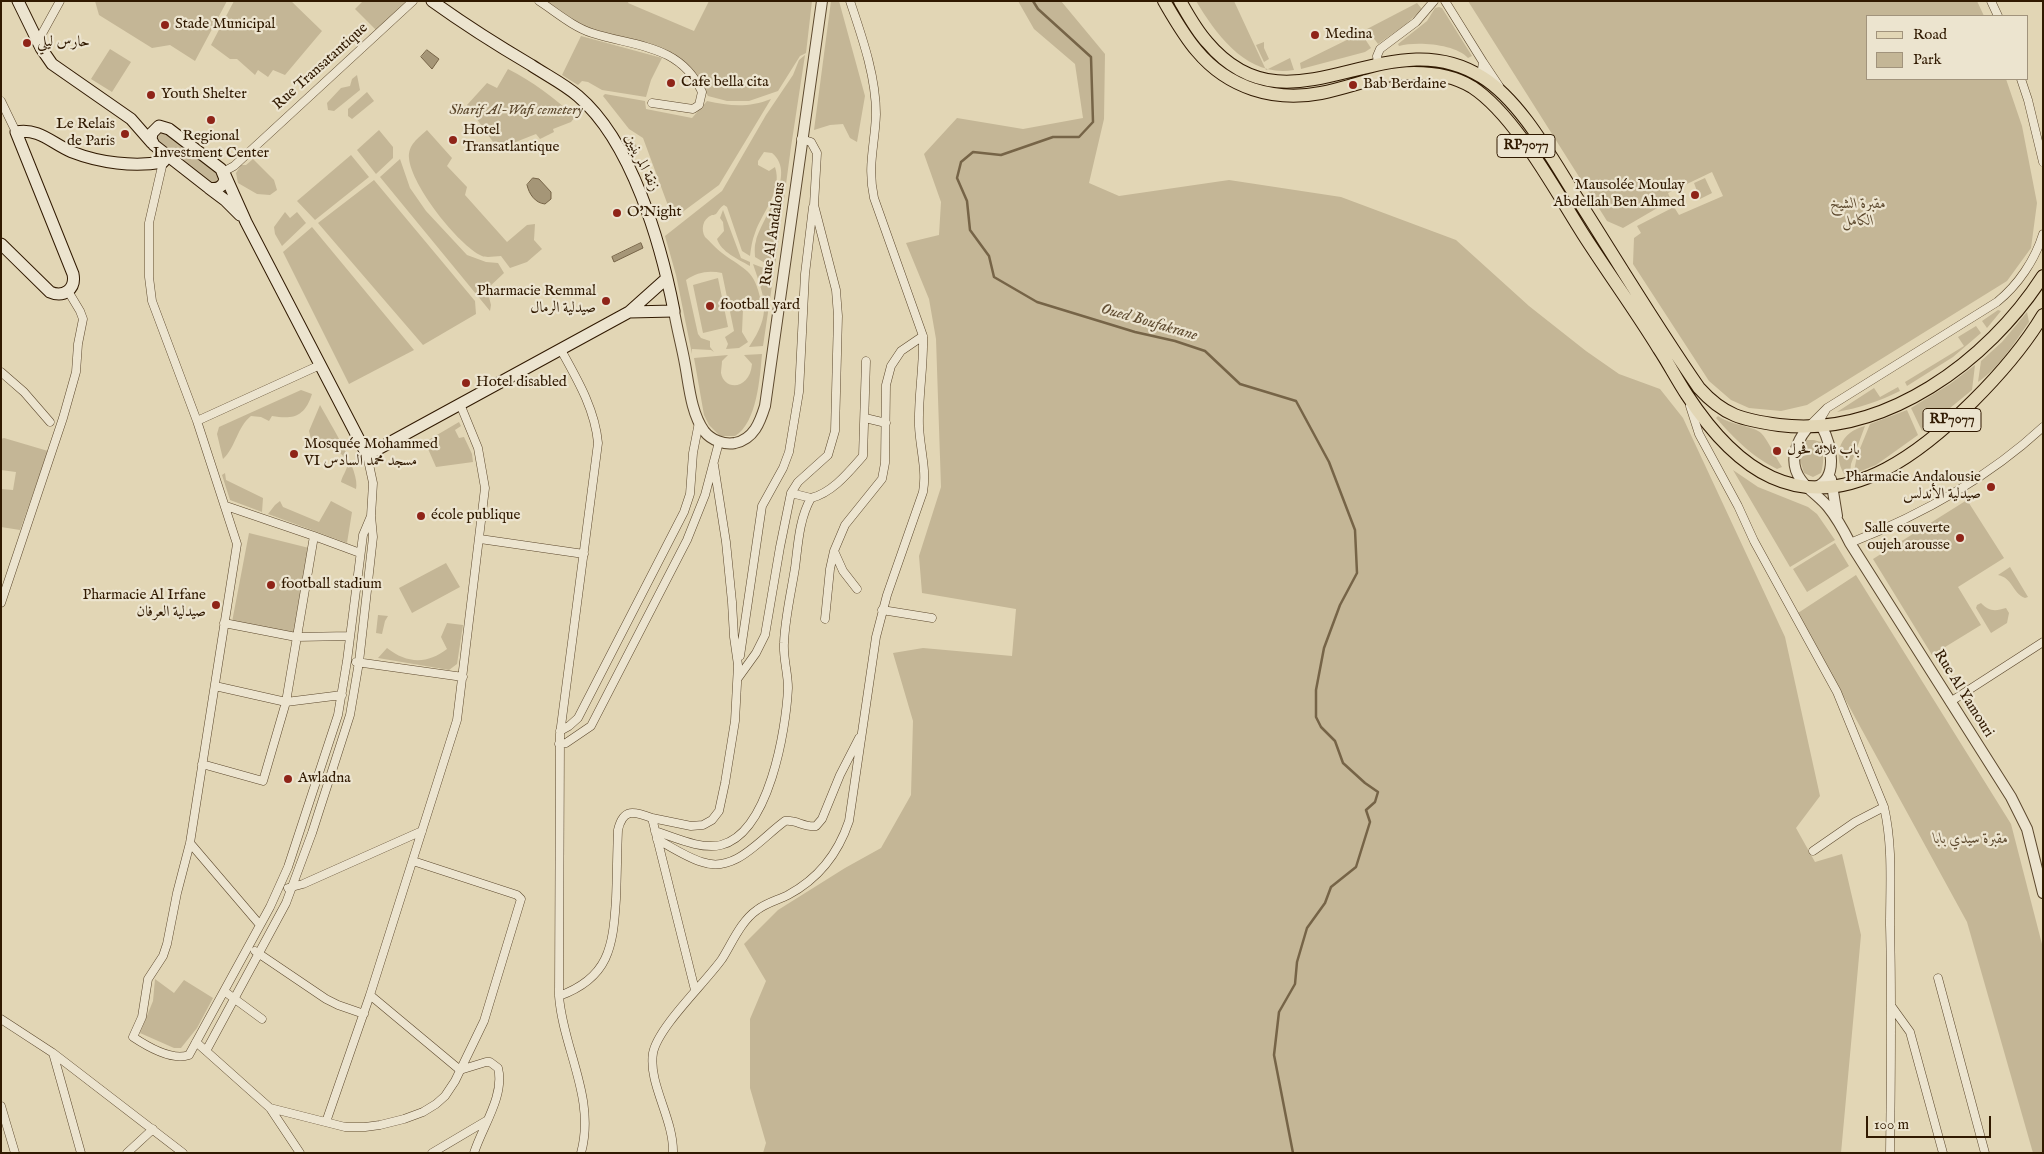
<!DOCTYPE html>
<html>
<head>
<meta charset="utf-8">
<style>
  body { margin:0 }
  #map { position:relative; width:2044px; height:1154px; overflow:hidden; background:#e2d6b5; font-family:"IM FELL English",serif }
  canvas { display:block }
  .frame { position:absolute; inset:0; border:2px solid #301900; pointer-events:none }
  .legend { position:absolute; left:1866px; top:15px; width:162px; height:65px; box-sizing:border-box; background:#ece4cf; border:1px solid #a1937c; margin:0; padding:6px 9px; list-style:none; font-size:15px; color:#301900 }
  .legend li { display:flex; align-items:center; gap:10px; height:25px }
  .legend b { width:25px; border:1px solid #a1937c }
  .scale { position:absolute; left:1866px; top:1116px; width:125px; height:22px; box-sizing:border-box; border:2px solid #301900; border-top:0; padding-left:6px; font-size:15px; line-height:18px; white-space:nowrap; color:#301900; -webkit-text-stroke:4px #ece4cf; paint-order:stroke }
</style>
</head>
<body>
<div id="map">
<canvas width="2044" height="1154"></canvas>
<div class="frame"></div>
<ul class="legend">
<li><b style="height:6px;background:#e2d6b5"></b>Road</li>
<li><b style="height:14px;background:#c4b696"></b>Park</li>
</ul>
<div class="scale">100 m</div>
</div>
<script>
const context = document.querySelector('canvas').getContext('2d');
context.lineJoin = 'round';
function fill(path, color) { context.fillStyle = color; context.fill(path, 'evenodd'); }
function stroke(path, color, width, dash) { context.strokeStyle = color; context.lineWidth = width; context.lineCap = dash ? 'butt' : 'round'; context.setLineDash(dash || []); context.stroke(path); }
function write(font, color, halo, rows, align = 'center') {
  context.font = font + ' "IM FELL English",Amiri,serif'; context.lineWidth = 4.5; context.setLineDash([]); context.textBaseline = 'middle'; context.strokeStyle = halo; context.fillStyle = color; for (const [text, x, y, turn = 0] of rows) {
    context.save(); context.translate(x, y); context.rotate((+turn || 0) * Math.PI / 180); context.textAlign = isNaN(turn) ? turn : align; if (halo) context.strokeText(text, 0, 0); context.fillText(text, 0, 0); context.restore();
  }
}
const green = new Path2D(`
  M95,1h132l-32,60 -25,-16 -18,3 -53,-33z
  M234,1h57l31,30 -37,44 -12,-5 -5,7 -10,-7 -3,5 -18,-16h-7l-19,-14z
  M363,1h43l-30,29 -21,-21z
  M542,1h87l-1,2 66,28 15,-30h103l-6,52 -6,3 -22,35 -29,10h-22l-19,-5 -18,-27 -17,-16 -84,-23z
  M831,1h8l26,95 -8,46 -7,-4 -7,-14 -13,1 -16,5z
  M1018,1h43l44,53 -1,65 -15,64 30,13 110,-16 112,17 115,43 73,66 57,45 33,23 41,15 23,29 102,219 35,159 -24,32 19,34 27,-8 19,81 -20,218h-1078l3,-10 -16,-55v-69l16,-38 -22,-37 34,-34 67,-42 36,-20 30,-53 2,-74 -20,-68 30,-5 89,8 4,-47 -94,-16 -3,-37 22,-69 -5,-148 -7,-40 -23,-56 33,-8 2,-33 -17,-48 33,-36 66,11 60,-11 -8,-54 -41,-35z
  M1196,1h38l32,69 24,-12 4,12c-46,8 -77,-34 -98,-69z
  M1468,1h509l7,15h-116v63h138l16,47 15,77 -6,45 -24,33 -200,124 -26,6 -32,-3 -18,-8 -22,-19 -76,-117 1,-26 7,-5 -4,-7 37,-19 5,8 44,-19 -11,-24 -44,21 3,7 -48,28 -16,-7z
  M1417,3l5,6 -16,15 -28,20 -11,-15z
  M1439,7l3,1 30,48 -4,2c-12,-14 -52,-17 -69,-12l-1,-2 29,-23 8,-13z
  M1361,33l10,15 -6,4 -64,17 -1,-6z
  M581,36l81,22 -11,22 -5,17 -44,-7 -14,-8 -6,-1 -4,4 -16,-10z
  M1264,42v6l5,11 -5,3 -8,-17z
  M110,49l21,13 -19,30 -21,-13z
  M805,55l-14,92 -16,119 -10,-3 -10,-6c0,-5 -1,-10 1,-16 5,-22 42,-67 16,-88l-8,-1 -6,9v4l11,6 6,-4c8,24 -13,45 -20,66 -3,7 -4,15 -5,23l-8,-5 -15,-44 -3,-2c-4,2 -6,7 -8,9 -2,1 -3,1 -4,1 -10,4 -11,15 -7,22 6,5 10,11 17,16 24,18 32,16 39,48l-8,5 -10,-1v4l-1,23 6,10 -9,6 -13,1 2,-5 -3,-7 9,-6 -12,-58c-13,-3 -25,-1 -36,7l12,54 3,4 9,3v6l4,5 -3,-2 -19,-1v5l-16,-79 -11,-39 57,-45 44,-76 27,-40 6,-15z
  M508,69c24,12 47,29 67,48l-4,5 -18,7 1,3 -14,7 -4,-5 -38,15 -31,-44 20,-22 10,5z
  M357,75l3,15 -26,21 -6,-1 -1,-7 14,-15 9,-2 2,-7z
  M367,92l7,9 -22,18 -4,-3v-7z
  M605,94l40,7 1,8 46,9 15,-17c23,5 41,7 64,-2l-52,86 -46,34 -30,-81 -14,-9 -26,-33z
  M379,130l14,17v11l-17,16 -19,-24z
  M427,130l25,28 -5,8 20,21 -2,8 42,47 20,-17 8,-1 -1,16 8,9 -15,13 -17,6 -9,-12c-6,0 -14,2 -19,0 -24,-11 -71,-71 -73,-98 -1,-13 9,-20 18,-28z
  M163,131l54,42 3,5 -3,5h-5l-56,-43 1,-7z
  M628,137l4,1 6,10 -7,4 -5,-7z
  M351,155l18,22 -54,43 -18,-19z
  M253,159l21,21 3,10 -7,5 -13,-1 -19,-11 -2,-10 5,-8h5z
  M400,159l10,29 16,23 41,44 19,7 12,1 6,10 -17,16 4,16 -1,6 -110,-134z
  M1705,178l7,15 -12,6 -6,-16z
  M374,180l101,121 1,13 -53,31 -105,-122z
  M723,210l18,48 9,4v4c-12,-7 -29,-14 -33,-27l7,-8 -1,-9 -3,-4z
  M285,212l5,6 7,-6 9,11 -24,23 -7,-12 -1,-7z
  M312,227l102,123 -65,34 -66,-132z
  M753,264l21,8 -11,74 -14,1c23,-34 16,-47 4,-83z
  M718,278l10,49 -25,6 -10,-48z
  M1998,310l3,1 -14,17 -5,-7z
  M2027,312l2,10c-14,20 -30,46 -51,60l3,-21 21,-19z
  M1976,326l5,7 -28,24 -46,29 -2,-4 59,-36 -6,-9z
  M762,354c-2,23 -5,69 -27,82h-15l-11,-11 -5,-10 -10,-57 34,-3 -6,6c0,3 -1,9 -1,12 3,18 29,17 31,-9l-8,-9z
  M1975,365l-3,25 -50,41 -11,-23 39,-24z
  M1898,387l2,4c-20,10 -41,17 -63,21l37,-24 6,9z
  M301,390l11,4c-7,22 -18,26 -40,22l-3,5 -8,-4 -10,-1c-14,11 -15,31 -28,43l-6,-25 2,-7z
  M320,405c9,17 41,67 36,84l-15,-7c1,-5 5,-11 6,-15 2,-16 -25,-23 -36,-28l-2,-8z
  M1907,410l11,25 -42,30 -20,8 -2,-2 3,-15 13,-32z
  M1718,416c12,9 36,10 43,17 7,7 15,25 21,34l-5,2c-27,-14 -41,-29 -61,-51z
  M459,422l2,4 -6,4 4,8 5,-1 8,17 1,8 -37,5 -11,-25z
  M1865,426l-14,38 -1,10h-6c-12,-21 -3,-42 21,-48z
  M4,438l44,13 -28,79 -19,-3v-38l12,1 3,-18 -15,-2v-31z
  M1807,440h7l7,2c3,10 3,21 0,31l-8,4 -9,-4 -4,-13 2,-15z
  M1733,470l25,17 50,20 9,7 18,26 -45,27z
  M225,473l1,7 37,18 -1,14 -32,-12 -8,-25z
  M1967,500l37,58 -46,29 23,38 -49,30 -59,-96z
  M280,501l3,6 36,15 12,-21 21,11 -5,31 -79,-29 7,-9z
  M249,533l60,15 -16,89 -61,-15z
  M1835,543l14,23 -42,26 -14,-23z
  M446,563l14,24 -48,26 -13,-25z
  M2010,567l18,30 -3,1c-13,-5 -12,-20 -27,-23z
  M1856,575l155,249 32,124v205h-10l-66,-231 -169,-309z
  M1981,603c8,9 15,8 25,5l3,5 -2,10 -16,10 -15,-25 1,-3z
  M378,615l10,1 -3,5 -3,13 -6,-1z
  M447,623l16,2 -6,39 -8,6 -71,-12 9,-10c20,16 41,16 60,1l-6,-12z
  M155,979l19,14 10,-13 29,18 -16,30 -16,20h-7l-34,-15 13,-32z`);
const water = new Path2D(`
  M427,50l12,9 -7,10 -11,-12z
  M533,178l6,1 12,13v7l-6,5c-10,-1 -16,-10 -18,-19z
  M641,243l2,5 -29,14 -2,-5z`);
const stream = new Path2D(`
  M1033,1l5,8 53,48 2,65 -14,15h-26l-52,18 -28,-3 -12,10 -4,16 10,23 3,29 19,26 5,21 43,25 98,30 40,9 30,10 35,33 56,17 33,61 26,68 2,43 -17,32 -16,43 -8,42v27l5,10 14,14 8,22 22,20 13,9 -3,10 -9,8 4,12 -14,45 -25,20 -6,16 -18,25 -10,34 -2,22 -16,28 -5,43 19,98`);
const minor = new Path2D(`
  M539,1c17,11 34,26 53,32 43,14 88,11 110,59l-3,13 -6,4 -41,-6
  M1445,1l38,61 -2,14
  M1991,1l7,15
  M38,41l22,-40
  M1483,62l16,24
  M1378,64l-1,-8 3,-7 36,-27 18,-21
  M2021,79l7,21 15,62
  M1,101l15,31
  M163,162l-14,61v54l3,24 45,120 40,123 -47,299 -13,50 -10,51 -4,12 -15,23 -6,38 -9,20c15,10 39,24 56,18l81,-148 18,-40 50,-152 9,-54 16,-126 8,-19
  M223,172l11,-6 179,-165
  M561,350c16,29 34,59 37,93l-38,291 -1,262c4,53 37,102 22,157
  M1,372l23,20 26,30
  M1690,406l9,28 39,72 16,35 83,151 47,115c9,39 6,78 6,118 2,76 1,152 0,228
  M1827,408l170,-106c21,-17 38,-42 46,-68
  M865,418l21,5
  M197,421l123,-56
  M1808,427l19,-19 -6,10 1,9
  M791,493l20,5
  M226,506l88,30 46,17
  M480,539l104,15
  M1850,543c71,-28 137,-64 193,-116
  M857,589l-14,-18 -9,-20 11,-26 37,-46 3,-16 1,-78 5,-19 10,-15 22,-15
  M1,603l62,-185 13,-46 2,-28 5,-25 -3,-8 -12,-20
  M882,610l50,8
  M825,619l5,-50 4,-18
  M224,623l72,14 54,-1
  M740,656l22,-150 21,-38 6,-16 10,-60 6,-118 8,-67
  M356,662l107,15
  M738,678l18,-25 9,-18 15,-88 11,-54 7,-11 30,-27 7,-24 3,-115 -2,-26 -22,-85 3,-52 -6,-11 -10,-3
  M215,686l71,16 56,-7
  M1950,702l93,-60
  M560,731l9,-5 9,-8 106,-206 6,-18 3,-41 6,-31
  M559,744l7,-1 25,-17 96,-186 18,-45 14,-53
  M202,764l61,17 23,-79 28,-166
  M655,831c19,6 46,19 66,14 48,-12 65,-115 67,-157 0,-15 -5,-30 -4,-45 1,-25 7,-50 11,-75 3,-23 4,-49 16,-70 21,-5 37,-25 52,-42l3,-95
  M657,839c14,8 29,18 45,23 33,12 58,-23 83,-41 10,-2 20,7 31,5l6,-7 18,-44 19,-37
  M190,843l70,82
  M1813,851l42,-29 29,-15
  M288,888l15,-4 119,-53
  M255,951l71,48 12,6 26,9
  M1938,978l47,175
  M695,990l-43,-172 39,8 12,-1 9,-5 7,-9 6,-28 10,-62 3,-56 -4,-28 -2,-35 -6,-60 -12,-77
  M224,991l38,28
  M370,995l90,75 26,-8h4l8,6c7,28 -16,59 -24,85
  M559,996c50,-18 54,-49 57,-97 1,-23 1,-46 2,-69 5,-22 16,-19 34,-12
  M1892,1007l18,25 33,121
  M1,1019l52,34 130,100
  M196,1042l74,66 30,45
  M206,1051l80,-148 26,-70 38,-118 9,-53 14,-125 -2,-21 2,-33 -6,-28
  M53,1053l28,100
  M1,1106l14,47
  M270,1108l75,19h20l15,-2 24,-6 19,-7 13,-8 9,-8 10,-15 29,-60 37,-122 -4,-4 -104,-34
  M326,1122l44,-127 87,-275 28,-232 -7,-40 -18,-44
  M127,1153l26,-24
  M432,1153l54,-32
  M673,1153c1,-34 -25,-69 -20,-100 5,-26 52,-70 69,-94 10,-16 19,-38 35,-49 9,-7 21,-10 31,-15 30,-16 50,-41 61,-74l27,-184 11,-42 36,-103c4,-22 -3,-43 -4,-66 -1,-30 5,-60 4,-90l-49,-138c-7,-32 1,-53 2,-84 0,-38 -14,-77 -26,-113`);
const tertiary = new Path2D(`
  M674,311c3,18 8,36 11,53 4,21 6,49 19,67 7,9 20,14 31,12 19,-4 25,-21 30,-37l57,-405
  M1808,427c-12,15 -20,35 -7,53 7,10 19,17 27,27 9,11 16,24 22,36l161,254 16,32 16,64
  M1831,479l6,37
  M1816,487c23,-9 15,-43 6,-60`);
const secondary = new Path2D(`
  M18,1l23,47 11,16 79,55 21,24
  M432,1c32,23 65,44 99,64 15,10 33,19 47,31 54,46 83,148 96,215l-45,1
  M159,126l10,3 52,40 4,10c-2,8 -8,11 -16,9l-55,-43 -3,-6 1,-6z
  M225,175l21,47 121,233 262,-143 38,-34
  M209,188l16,12 15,15
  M1,244l49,48c14,6 26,-3 23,-18l-57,-142c24,-4 35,11 56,20 28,11 62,15 91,10l5,-6`);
const primary = new Path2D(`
  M1164,1c10,17 20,35 33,50 31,37 77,51 124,42 32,-6 61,-20 93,-20 21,0 40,3 58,14 43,28 83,103 111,147 25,39 52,76 76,115 10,15 18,31 28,46 49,75 111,120 199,74 55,-29 125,-101 157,-154
  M1180,1c8,14 16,29 27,41 83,99 179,-26 275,35 39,24 70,82 95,121 40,63 79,128 122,190 25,28 44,32 80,37 106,13 209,-64 264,-149`);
const markers = [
  [165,25,5,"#8f2418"],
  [1315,35,5,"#8f2418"],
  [27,43,5,"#8f2418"],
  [671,83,5,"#8f2418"],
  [1353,85,5,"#8f2418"],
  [151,95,5,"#8f2418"],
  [211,120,5,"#8f2418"],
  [125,134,5,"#8f2418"],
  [453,140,5,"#8f2418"],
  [1695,195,5,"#8f2418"],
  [617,213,5,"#8f2418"],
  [606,301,5,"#8f2418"],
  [710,306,5,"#8f2418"],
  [466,383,5,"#8f2418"],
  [1777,451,5,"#8f2418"],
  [294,454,5,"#8f2418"],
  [1991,487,5,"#8f2418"],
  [421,516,5,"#8f2418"],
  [1960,538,5,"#8f2418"],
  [271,585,5,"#8f2418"],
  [216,605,5,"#8f2418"],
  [288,779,5,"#8f2418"]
];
const shields = [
  [1526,146,58],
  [1952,420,58]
];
const shieldNames = [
  ["RP7077",1526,146],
  ["RP7077",1952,420]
];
const poiNames = [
  ["Stade Municipal",175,25],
  ["Medina",1325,35],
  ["حارس ليلي",37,43],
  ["Cafe bella cita",681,83],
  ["Bab Berdaine",1363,85],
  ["Youth Shelter",161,95],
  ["Le Relais",115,125,"right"],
  ["de Paris",115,142,"right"],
  ["Hotel",463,131],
  ["Transatlantique",463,148],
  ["Regional",211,137,"center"],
  ["Investment Center",211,154,"center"],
  ["Mausolée Moulay",1685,186,"right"],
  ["Abdellah Ben Ahmed",1685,203,"right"],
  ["O'Night",627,213],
  ["Pharmacie Remmal",596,292,"right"],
  ["صيدلية الرمال",596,309,"right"],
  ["football yard",720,306],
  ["Hotel disabled",476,383],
  ["Mosquée Mohammed",304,445],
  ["VI مسجد محمد السادس",304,462],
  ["باب ثلاثة فحول",1787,451],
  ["Pharmacie Andalousie",1981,478,"right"],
  ["صيدلية الأندلس",1981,495,"right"],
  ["école publique",431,516],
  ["Salle couverte",1950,529,"right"],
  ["oujeh arousse",1950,546,"right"],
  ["football stadium",281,585],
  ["Pharmacie Al Irfane",206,596,"right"],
  ["صيدلية العرفان",206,613,"right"],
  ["Awladna",298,779]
];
const streetNames = [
  ["Rue Transatantique",321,67,-42],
  ["زنقة المرينيين",641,163,64],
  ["Rue Al Andalous",774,234,-82],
  ["Rue Al Yamouri",1963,694,58]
];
const parkNames = [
  ["Sharif Al-Wafi cemetery",516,111],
  ["مقبرة الشيخ",1858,205],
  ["الكامل",1858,222],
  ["مقبرة سيدي بابا",1971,840]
];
const waterNames = [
  ["Oued Boufakrane",1149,323,16]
];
fill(green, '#c4b696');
fill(water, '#a59677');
stroke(water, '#766447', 1);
stroke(stream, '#766447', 2.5);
stroke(minor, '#5c482d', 9);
stroke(tertiary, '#5c482d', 12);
stroke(secondary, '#301900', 13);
stroke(primary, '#301900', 14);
stroke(minor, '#ece4cf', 8);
stroke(tertiary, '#ece4cf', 10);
stroke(secondary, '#ece4cf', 11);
stroke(primary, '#e2d6b5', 12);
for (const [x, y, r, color] of markers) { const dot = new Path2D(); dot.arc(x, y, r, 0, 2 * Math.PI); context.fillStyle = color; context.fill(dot); stroke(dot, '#ece4cf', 2); }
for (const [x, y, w] of shields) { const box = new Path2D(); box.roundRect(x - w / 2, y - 11.5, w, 23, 4); context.fillStyle = '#ece4cf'; context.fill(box); stroke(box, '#301900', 1); }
write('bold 14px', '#301900', null, shieldNames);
write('15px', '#301900', '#ece4cf', poiNames, 'left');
write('15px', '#301900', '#ece4cf', streetNames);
write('italic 15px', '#5c482d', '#ece4cf', parkNames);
write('italic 16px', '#5f4b30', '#ece4cf', waterNames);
</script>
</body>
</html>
